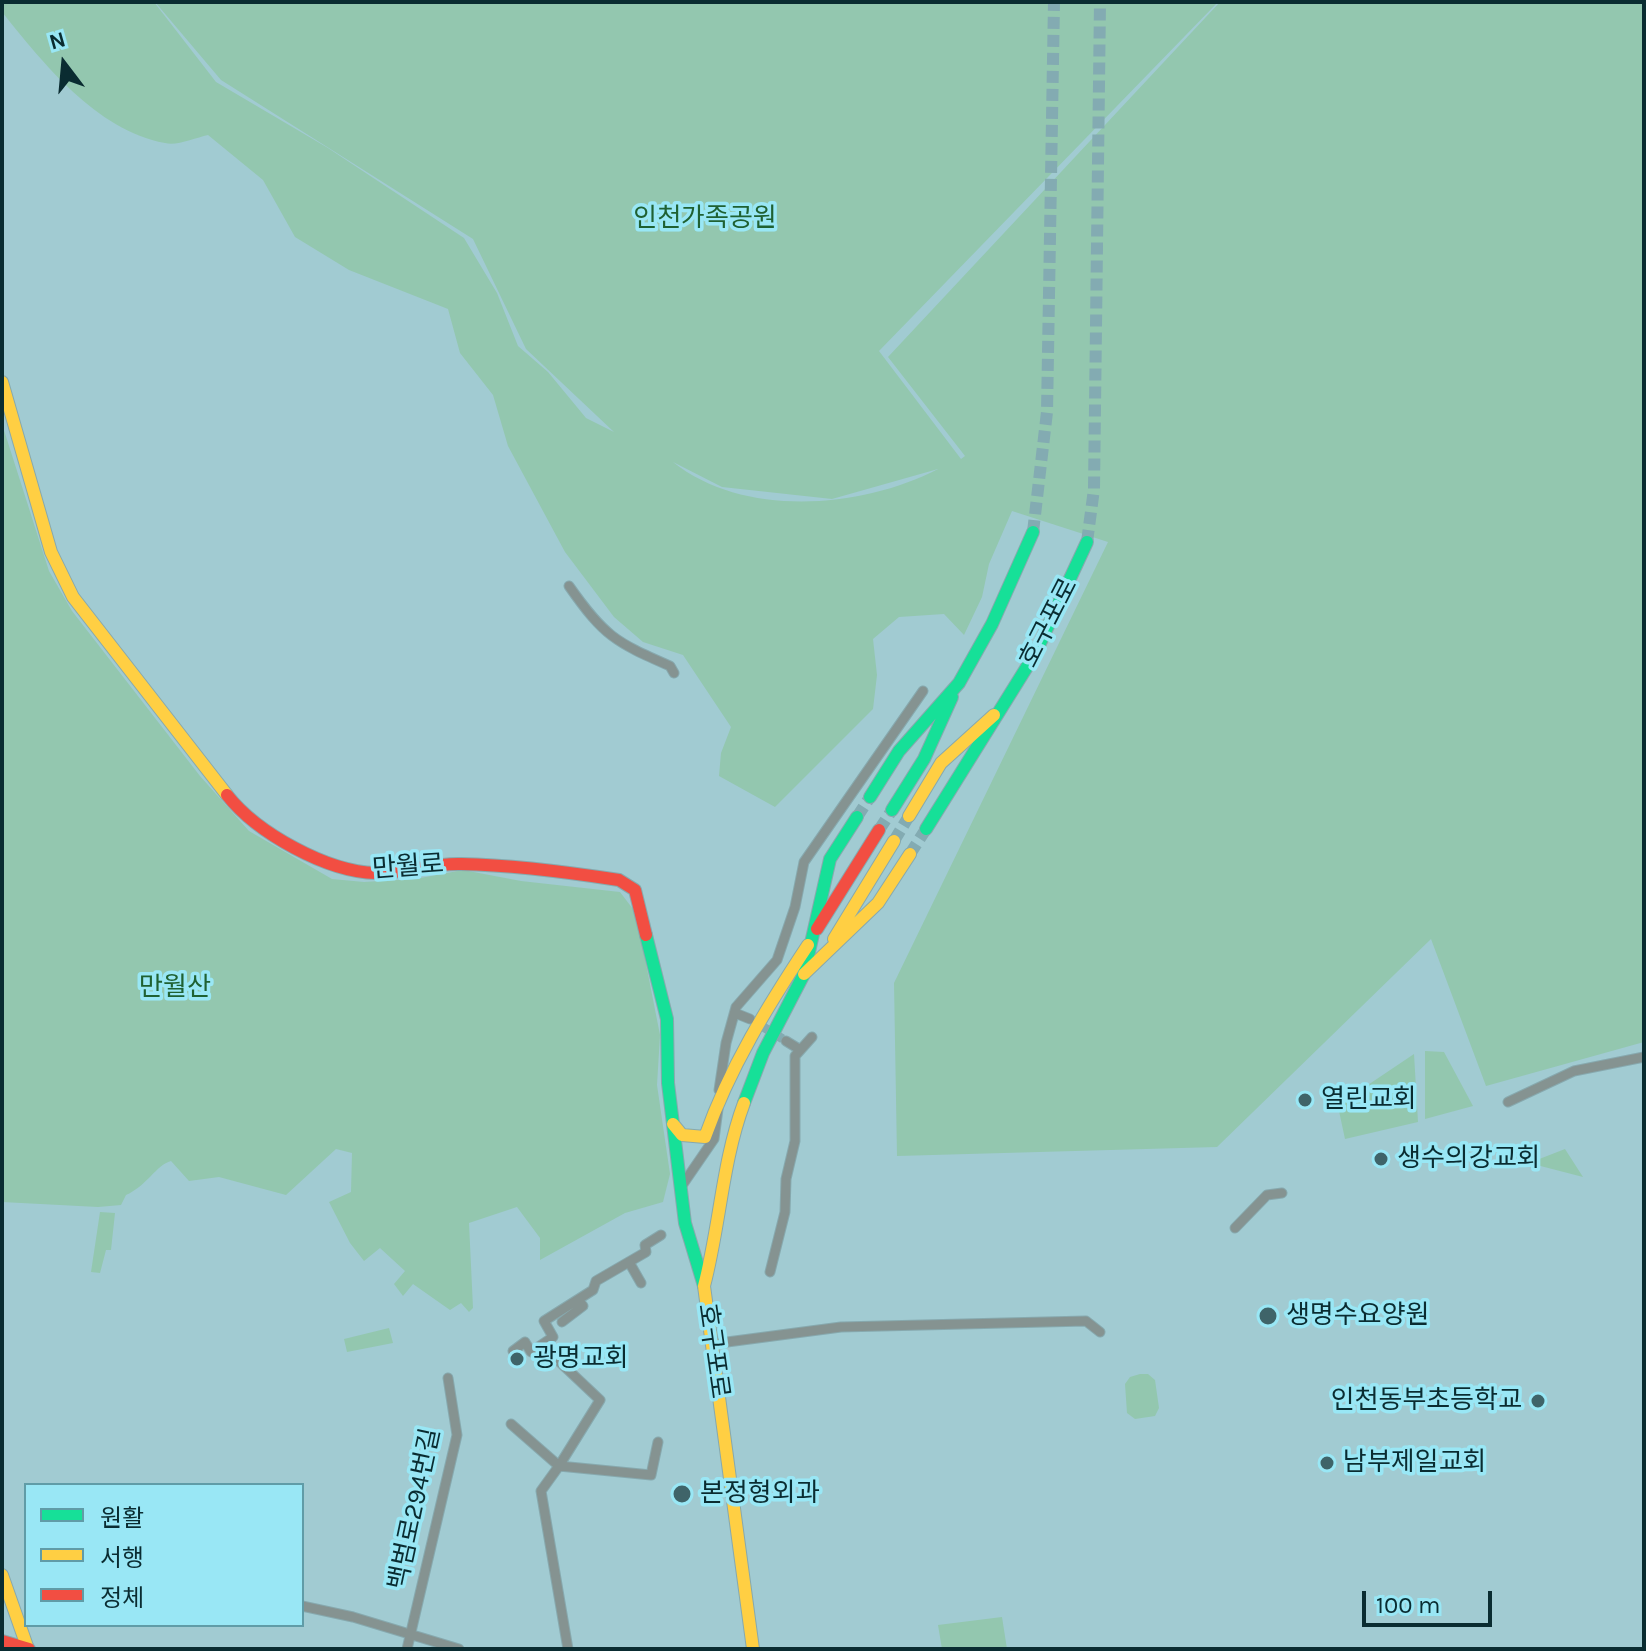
<!DOCTYPE html>
<html>
<head>
<meta charset="utf-8">
<style>
  body { margin:0 }
  #map { position:relative; width:1646px; height:1651px; overflow:hidden; background:#a1cbd2; font-family:Karla,"Noto Sans KR",sans-serif }
  canvas { display:block }
  .frame { position:absolute; inset:0; border:4px solid #0a2c31; pointer-events:none }
  .legend { position:absolute; left:24px; top:1483px; width:280px; height:144px; box-sizing:border-box; background:#99e7f5; border:2px solid #609ca7; margin:0; padding:10px 14px; list-style:none; font-size:24px; color:#0a2c31 }
  .legend li { display:flex; align-items:center; gap:16px; height:40px }
  .legend b { width:40px; border:2px solid #609ca7 }
  .north { position:absolute; left:24px; top:24px; width:80px; height:80px; -webkit-text-stroke:6px #99e7f5; paint-order:stroke; rotate:344deg; font-size:22px; font-weight:700; line-height:32px; text-align:center; color:#0a2c31 }
  .north::after { content:''; display:block; margin:auto; width:28px; height:36px; background:#0a2c31; clip-path:polygon(50% 0,100% 100%,50% 72%,0 100%) }
  .scale { position:absolute; left:1362px; top:1591px; width:130px; height:36px; box-sizing:border-box; border:4px solid #0a2c31; border-top:0; padding-left:10px; font-size:24px; line-height:28px; white-space:nowrap; color:#0a2c31; -webkit-text-stroke:6px #99e7f5; paint-order:stroke }
</style>
</head>
<body>
<div id="map">
<canvas width="1646" height="1651"></canvas>
<div class="frame"></div>
<ul class="legend">
<li><b style="height:10px;background:#16e098"></b>원활</li>
<li><b style="height:10px;background:#ffcf43"></b>서행</li>
<li><b style="height:10px;background:#f24e42"></b>정체</li>
</ul>
<div class="north">N</div>
<div class="scale">100 m</div>
</div>
<script>
const context = document.querySelector('canvas').getContext('2d');
context.lineJoin = 'round';
function fill(path, color) { context.fillStyle = color; context.fill(path, 'evenodd'); }
function stroke(path, color, width, dash) { context.strokeStyle = color; context.lineWidth = width; context.lineCap = dash ? 'butt' : 'round'; context.setLineDash(dash || []); context.stroke(path); }
function write(font, color, halo, rows, align = 'center') {
  context.font = font + ' Karla,"Noto Sans KR",sans-serif'; context.lineWidth = 7; context.setLineDash([]); context.textBaseline = 'middle'; context.strokeStyle = halo; context.fillStyle = color; for (const [text, x, y, turn = 0] of rows) {
    context.save(); context.translate(x, y); context.rotate((+turn || 0) * Math.PI / 180); context.textAlign = isNaN(turn) ? turn : align; if (halo) context.strokeText(text, 0, 0); context.fillText(text, 0, 0); context.restore();
  }
}
const green = new Path2D(`
  M2,2h152l62,80 112,66 136,90 33,55 21,53 30,26 38,46 28,14 -88,-83 -53,-110 -252,-159 -66,-78h1063l-339,349 82,108 4,-3 -77,-99 332,-355h424v1040l-158,44 -55,-147 -214,208 -320,9 -3,-173 214,-441 -96,-31 -23,53 -7,33 -18,38 -20,-21 -45,3 -26,22 4,36 -4,34 -98,98 -56,-31 2,-23 10,-26 -48,-72 -40,-13 -29,-25 -49,-65 -57,-106 -15,-51 -33,-42 -12,-44 -99,-39 -54,-33 -32,-57 -55,-45c-13,3 -31,11 -43,8 -69,-13 -122,-80 -163,-131zM673,462l49,25 110,12 106,-30c-77,40 -195,49 -265,-7z
  M2,424l47,147 23,40 128,165 49,55 83,48 32,3 51,-3 48,-9 58,11 99,11 16,21 24,122 -3,50 13,89 -7,28 -38,11 -85,47v-22l-23,-31 -48,16 4,85 -4,4 -8,-9 -11,7 -37,-26 -10,12 -9,-12 11,-13 -25,-23 -16,13 -14,-18 -21,-41 22,-10 1,-39 -16,-4 -50,46 -67,-18 -30,4 -18,-20c-15,4 -24,25 -45,34l-5,10 -23,2 -96,-5z
  M1425,1051l19,1 29,54 -48,13z
  M1414,1054l4,68 -73,17 -6,-28 8,-12z
  M1565,1149l18,28 -54,-14z
  M100,1212l15,1 -4,37h-5l-6,23 -9,-1z
  M389,1328l4,15 -46,9 -3,-13z
  M1140,1374h8l7,6 4,28 -4,8 -20,3 -8,-6 -2,-29 5,-7z
  M1002,1617l5,32h-65l-4,-24z`);
const streetTunnel = new Path2D(`
  M752,1020l34,21`);
const secondaryTunnel = new Path2D(`
  M1033,532l14,-120 7,-410
  M1087,542l7,-53 6,-487
  M857,817l13,-20
  M879,830l13,-20
  M894,841l15,-25
  M910,854l16,-25`);
const street = new Path2D(`
  M569,586c35,50 46,56 101,80l4,7
  M735,1013l15,6
  M786,1041l13,8
  M719,1090l7,-47 10,-36 41,-47 18,-53 9,-45 119,-171
  M1508,1102l66,-31 70,-14
  M681,1187l33,-48 4,-30
  M1235,1228l32,-33 15,-2
  M629,1262l12,21
  M770,1272l15,-60 1,-33 9,-38v-85l17,-19
  M562,1322l21,-16 -5,-6
  M712,1344l129,-17 245,-6 14,11
  M547,1350l53,50 -41,66 92,9 7,-33
  M513,1351l12,-9 6,10 22,-15 -9,-16 49,-31 3,-9 50,-29 -1,-7 16,-10
  M511,1424l48,42 -18,25 27,158
  M302,1606l51,11 106,32
  M407,1649l50,-214 -9,-57`);
const fast = new Path2D(`
  M870,797l29,-46 60,-68 33,-59 41,-92
  M892,810l32,-51 28,-62
  M926,829l109,-175 52,-112
  M646,935l21,84 1,64 17,140 19,63
  M744,1103l19,-50 41,-79 26,-115 27,-42`);
const slow = new Path2D(`
  M2,382l49,170 22,45 154,198
  M909,816l32,-53 53,-48
  M834,939l60,-98
  M804,974l74,-71 32,-49
  M744,1103c-22,59 -24,123 -40,183l49,363
  M673,1124l9,11 23,2c25,-70 62,-130 103,-192
  M2,1575l26,74`);
const jam = new Path2D(`
  M227,795c30,38 100,77 149,78 28,0 56,-10 85,-9 52,1 106,8 158,16l16,10 11,45
  M817,929l62,-99
  M2,1641l27,8`);
const markers = [
  [1305,1100,8,"#3f6469"],
  [1381,1159,8,"#3f6469"],
  [1268,1316,10,"#3f6469"],
  [517,1359,8,"#3f6469"],
  [1538,1401,8,"#3f6469"],
  [1327,1463,8,"#3f6469"],
  [682,1494,10,"#3f6469"]
];
const parkNames = [
  ["인천가족공원",705,219],
  ["만월산",175,988]
];
const streetNames = [
  ["호구포로",1049,623,-63],
  ["만월로",408,867,-4],
  ["호구포로",713,1351,82],
  ["백범로294번길",415,1509,-78]
];
const poiNames = [
  ["열린교회",1321,1100],
  ["생수의강교회",1397,1159],
  ["생명수요양원",1286,1316],
  ["광명교회",533,1359],
  ["인천동부초등학교",1522,1401,"right"],
  ["남부제일교회",1343,1463],
  ["본정형외과",700,1494]
];
fill(green, '#93c7af');
stroke(streetTunnel, '#83abb2', 9, [9, 4.5]);
stroke(secondaryTunnel, '#83abb2', 12, [12, 6]);
stroke(street, '#87a9ae', 11);
stroke(fast, '#87a9ae', 14);
stroke(slow, '#87a9ae', 14);
stroke(jam, '#87a9ae', 14);
stroke(street, '#859391', 9);
stroke(fast, '#16e098', 12);
stroke(slow, '#ffcf43', 12);
stroke(jam, '#f24e42', 12);
for (const [x, y, r, color] of markers) { const dot = new Path2D(); dot.arc(x, y, r, 0, 2 * Math.PI); context.fillStyle = color; context.fill(dot); stroke(dot, '#99e7f5', 3); }
write('26px', '#1f6132', '#99e7f5', parkNames);
write('26px', '#0a2c31', '#99e7f5', streetNames);
write('26px', '#0a2c31', '#99e7f5', poiNames, 'left');
</script>
</body>
</html>
